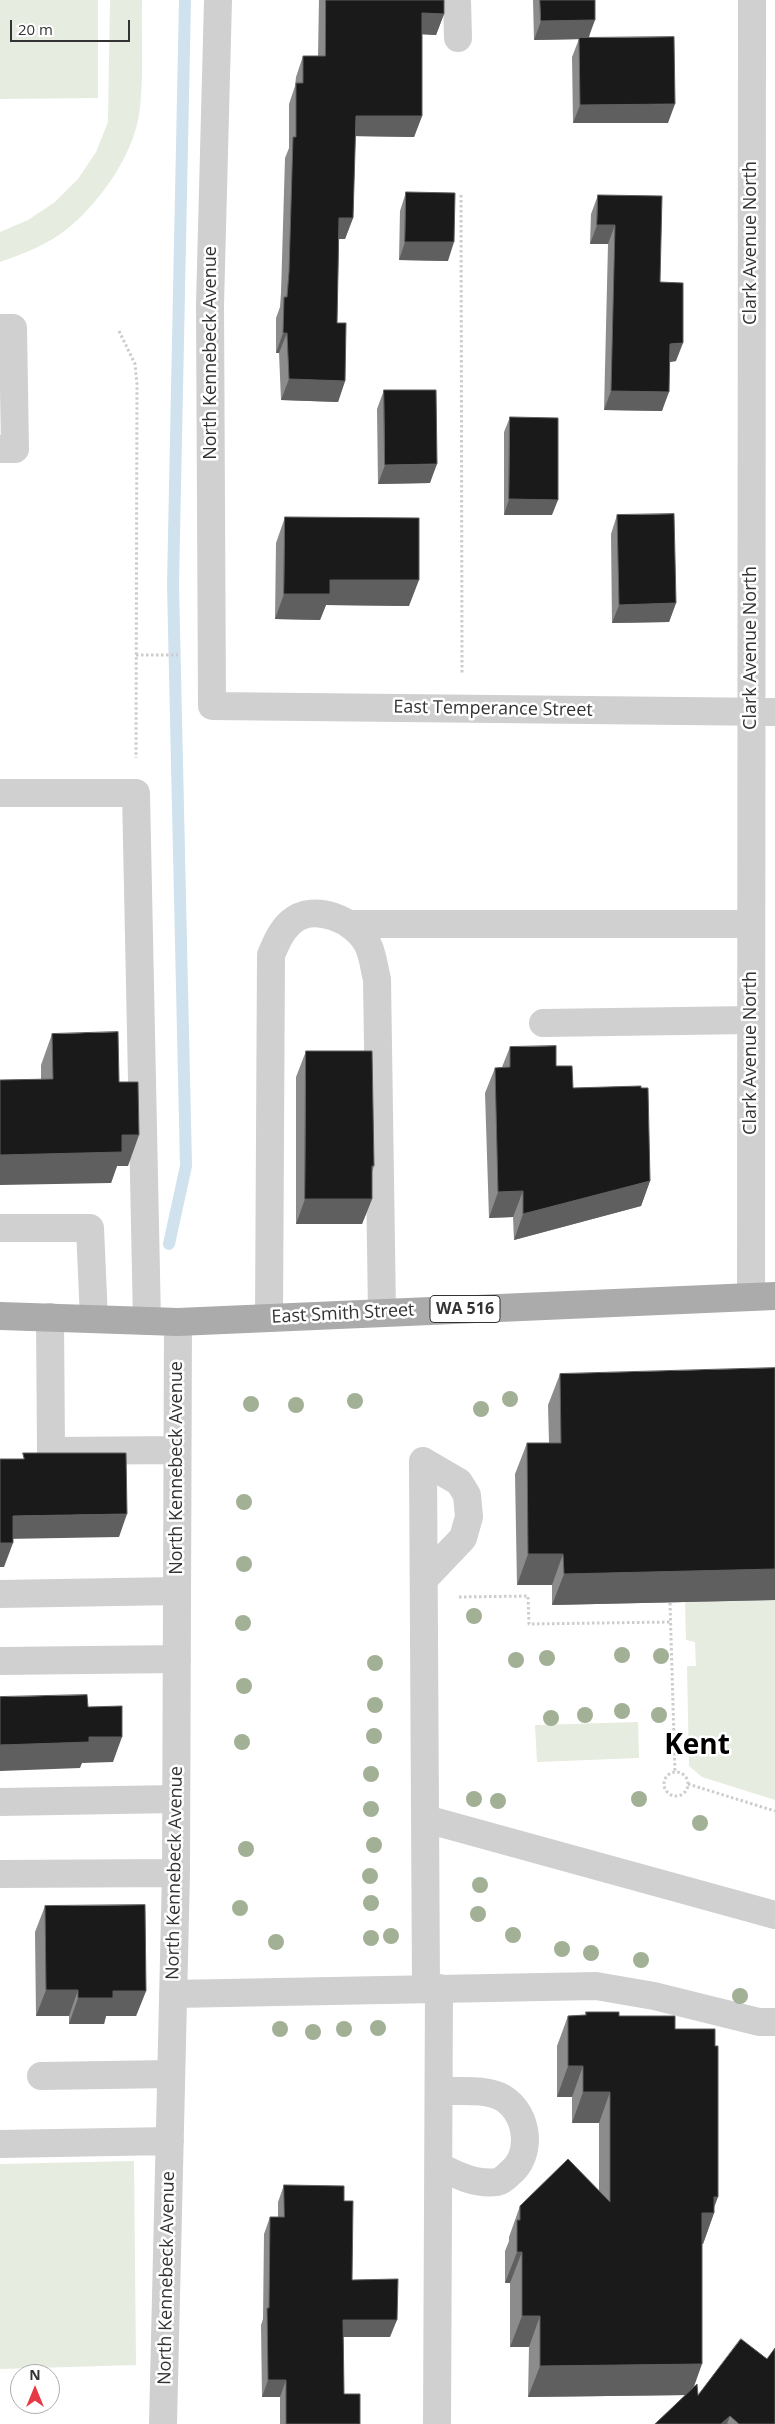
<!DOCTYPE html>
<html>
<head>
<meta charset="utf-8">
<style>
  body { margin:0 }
  #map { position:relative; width:775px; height:2424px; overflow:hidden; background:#fff; font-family:"Open Sans",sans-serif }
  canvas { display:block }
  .north { position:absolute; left:10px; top:2364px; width:50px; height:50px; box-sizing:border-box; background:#fff; border:1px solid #adadad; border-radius:50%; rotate:0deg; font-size:14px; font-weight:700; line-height:20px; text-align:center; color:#333 }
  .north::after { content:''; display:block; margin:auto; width:18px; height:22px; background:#e63946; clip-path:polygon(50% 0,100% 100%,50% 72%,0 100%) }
  .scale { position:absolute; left:10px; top:20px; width:120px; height:22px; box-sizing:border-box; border:2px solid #333; border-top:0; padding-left:6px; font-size:15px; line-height:18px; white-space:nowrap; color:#333; -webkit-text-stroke:4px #fff; paint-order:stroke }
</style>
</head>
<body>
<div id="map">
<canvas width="775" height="2424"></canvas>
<div class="north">N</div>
<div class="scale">20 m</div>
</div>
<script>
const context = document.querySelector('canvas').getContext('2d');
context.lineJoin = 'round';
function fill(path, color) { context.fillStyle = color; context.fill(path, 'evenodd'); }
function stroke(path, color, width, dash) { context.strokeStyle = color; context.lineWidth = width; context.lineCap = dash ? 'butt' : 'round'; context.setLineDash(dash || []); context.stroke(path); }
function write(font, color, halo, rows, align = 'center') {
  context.font = font + ' "Open Sans",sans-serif'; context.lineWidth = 5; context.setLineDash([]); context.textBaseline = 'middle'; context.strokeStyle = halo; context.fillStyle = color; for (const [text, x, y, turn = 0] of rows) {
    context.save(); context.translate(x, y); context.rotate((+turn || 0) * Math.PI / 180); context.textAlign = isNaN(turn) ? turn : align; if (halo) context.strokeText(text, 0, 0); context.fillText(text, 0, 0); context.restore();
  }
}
const green = new Path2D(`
  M0,0h98v98l-98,1z
  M110,0h32c-1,35 2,72 -2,107 -4,47 -43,101 -81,128 -18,12 -39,20 -59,27v-30l28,-12 27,-18 23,-23 18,-27 12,-30z
  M775,1600v200l-73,-23 -13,-11 -2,-100h9l-1,-24 -9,-2 -1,-38z
  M638,1722l1,36 -102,4 -2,-37z
  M134,2161l2,204 -136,4v-205z`);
const stream = new Path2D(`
  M169,1244l17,-78 -13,-582 12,-584`);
const path = new Path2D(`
  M461,195l1,478
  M119,331l16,33 2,20 -1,374
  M136,655h42
  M459,1597l69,-1 1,28 142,-2
  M670,1603l5,169
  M664 1784a12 12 0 1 1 24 0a12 12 0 1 1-24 0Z
  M688,1784l87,27`);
const minor = new Path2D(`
  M218,0l-8,305 2,401 563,6
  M457,0l1,38
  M0,328h13l2,121h-15
  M0,793h136l11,528
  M349,924h402
  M543,1023l208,-3
  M0,1228h90l4,91
  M751,1297l1,-1297
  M50,1317l1,134 126,-1
  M269,1318l2,-363c5,-12 10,-24 20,-33 23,-20 65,-2 77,23 5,10 6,23 9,34l5,334
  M423,1461l3,527
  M423,1461l36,21 8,13 2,22 -6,21 -39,41
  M0,1594l177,-3
  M0,1661l177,-2
  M0,1802l176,-3
  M426,1819l349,96
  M0,1874l176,-1
  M173,1994l423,-8 58,10 105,26h16
  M41,2076l130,-2
  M439,2091c19,1 47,-3 64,7 26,16 30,58 6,76 -3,3 -8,7 -12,8 -21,3 -41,-7 -58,-16
  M0,2144l170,-3
  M163,2424l13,-551 2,-551
  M437,2424l2,-436`);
const major = new Path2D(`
  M0,1316l178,6 597,-26`);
const trees = [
  [510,1399],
  [355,1401],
  [251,1404],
  [296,1405],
  [481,1409],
  [244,1502],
  [244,1564],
  [474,1616],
  [243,1623],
  [622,1655],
  [661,1656],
  [547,1658],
  [516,1660],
  [375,1663],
  [244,1686],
  [375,1705],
  [622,1711],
  [585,1715],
  [659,1715],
  [551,1718],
  [374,1736],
  [242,1742],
  [371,1774],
  [474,1799],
  [639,1799],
  [498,1801],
  [371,1809],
  [700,1823],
  [374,1845],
  [246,1849],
  [370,1876],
  [480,1885],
  [371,1903],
  [240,1908],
  [478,1914],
  [513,1935],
  [391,1936],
  [371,1938],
  [276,1942],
  [562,1949],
  [591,1953],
  [641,1960],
  [740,1996],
  [378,2028],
  [280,2029],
  [344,2029],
  [313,2032]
];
const wall = new Path2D(`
  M319,0h125v14l-8,21 -14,-1v82l-8,21 -59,-1 -2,82 -8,21h-6l-2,84 8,58 -7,21 -57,-2 -2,-47h-3v-35l4,-11 1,-14 4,-135 4,-10v-44l6,-18 1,-9 7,-21h15z
  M533,0h62l-6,38 79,85h-95l-1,-66 7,-18 -45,1z
  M406,192l42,69 -49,-1 1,-49z
  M598,195l62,87 16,79 -6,1 -8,49 -58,-1 4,-166h-18l1,-30z
  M384,390l46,93 -52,1 -1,-75z
  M510,417l42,98h-48v-83z
  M617,515l59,88 -7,19 -57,1 -1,-89z
  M285,517l124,89 -83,-1 -6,15 -45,-1 1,-76z
  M52,1034l67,48 9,84h-11l-6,17 -70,-104v-14z
  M510,1047l46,19 17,22 77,93 -9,25 -127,34 -1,-23 -24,1 -4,-125 10,-25 7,-1z
  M306,1051l68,115 -2,7v26l-10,25h-66v-147z
  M775,1368v232l-223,5v-20h-35l-2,-111 12,-31h22l-1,-38 12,-31z
  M45,1906l101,85 -10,25h-30l-2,8h-35v-8h-33l-1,-84z
  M586,2012l33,4 56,13 39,176v8l-11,31h-1l-8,143 4,8 77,29h-120l31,-29 -158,2 1,-50h-19v-64h-5v-32l4,-10v-4l11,-31 79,-15v-68h-27v-26h-15v-51l11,-30 17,-1z
  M284,2185l60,16 8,79 38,57h-47l1,57 16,30h-80v-27h-18l-1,-72 2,-6 1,-85 6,-17h8v-15z`);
const shadedWall = new Path2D(`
  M422,13l22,1 -8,21 -21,-1z
  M595,20l-7,19 -54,1 7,-19z
  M675,104l-7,19h-95l7,-18z
  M356,116h66l-8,21 -66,-1z
  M339,218h14l-8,21h-14z
  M597,225h18l-7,19h-18z
  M405,242h49l-6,19 -49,-1z
  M283,333h4l-8,20h-3z
  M683,343l-7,18 -13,2 7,-19z
  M289,379l56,2 -7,21 -57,-2z
  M611,391l58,1 -7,19 -58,-1z
  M437,464l-7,19 -52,1 7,-19z
  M509,499l49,1 -6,15h-48z
  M330,580h89l-10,26 -83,-1 -6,15 -45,-1 9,-25z
  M676,603l-7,19 -57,1 7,-18z
  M122,1135h17l-11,31h-11l-6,17 -111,2v-30z
  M650,1181l-9,25 -127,34 9,-26z
  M523,1191l-10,26 -24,1 9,-26z
  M305,1199h67l-10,25h-66z
  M127,1514l-8,23 -115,2 9,-23z
  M0,1543h13l-9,24h-4z
  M528,1554h35l-11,31h-35z
  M775,1569v31l-223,5 12,-31z
  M89,1737h33l-9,25 -31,1 -2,5 -80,3v-26z
  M46,1990h32l-9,26h-33z
  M113,1991h33l-10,25h-30l-2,8h-35l9,-26z
  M568,2066h15l-11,31h-15z
  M583,2092h27l-11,31h-27z
  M714,2197h4l-6,16h2l-11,31h-13l12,-31z
  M517,2252h5l-12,31h-5z
  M522,2316h18l-11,31h-19z
  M343,2320h54l-7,17h-53z
  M702,2364l-11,31 -163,2 12,-31z
  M268,2380h18l-6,17h-18z
  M730,2416l-3,8h-6z`);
const building = new Path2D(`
  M326,0h118v14l-22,-1v103h-66l-3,102h-14l-2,105h9l-1,58 -56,-2 -2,-46h-4l1,-36h3l2,-25 4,-135h3v-54h7v-27h22z
  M540,0h55v20l-54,1z
  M674,37l1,67 -95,1 -1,-67z
  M406,192l49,1 -1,49h-49z
  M598,195l64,1 -2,86 23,1v60l-13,1 -1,48 -58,-1 4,-166h-18z
  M384,390h52l1,74 -52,1z
  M510,417l48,1v82l-49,-1z
  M674,514l2,89 -57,2 -2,-90z
  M285,517l134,1v62h-89v14h-46z
  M118,1032l1,50h19l1,53h-17v17l-122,3v-75l53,-1 -1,-45z
  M556,1046v20h16l1,22 68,-2v2h7l2,93 -127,33v-23l-25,1 -3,-124 15,-1v-20z
  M306,1051h66l2,115h-2v33h-67z
  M775,1368v201l-211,5 -1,-20h-35l-1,-111h34l-1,-69z
  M23,1453h103l1,61 -114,2v27h-13v-84h24z
  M87,1695l1,12 34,-1v31h-33v5l-89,3v-48z
  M145,1905l1,86h-33v7h-35v-8h-32l-1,-84z
  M586,2012h33v4h56v13h40v17h3v151h-4v16h-12v151l-162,2v-50h-18v-64h-5v-32h3v-14l48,-47 42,43v-110h-27v-26h-15v-50l18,-1z
  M284,2185l60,1v15h9l-1,79 46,-1 -1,41h-54l1,74h16v30h-74v-44h-18l-1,-72h2l1,-91h14z
  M741,2339l26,20 8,-11v76h-36l-9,-8 -9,8h-66l42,-40 1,11z`);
const shields = [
  [465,1309,70]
];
const shieldNames = [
  ["WA 516",465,1309]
];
const streetNames = [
  ["Clark Avenue North",751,243,-90],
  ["North Kennebeck Avenue",211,353,-90],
  ["Clark Avenue North",751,648,-90],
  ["East Temperance Street",493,709,1],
  ["Clark Avenue North",751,1053,-90],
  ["East Smith Street",343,1314,-3],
  ["North Kennebeck Avenue",177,1468,-90],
  ["North Kennebeck Avenue",175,1873,-89],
  ["North Kennebeck Avenue",167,2278,-89]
];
const townNames = [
  ["Kent",697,1746]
];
fill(green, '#e6ecdf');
stroke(stream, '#cfe2ee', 12);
stroke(path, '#cdcdcd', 3, [2.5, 2.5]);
stroke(minor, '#d0d0d0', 28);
stroke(major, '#ababab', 28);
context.fillStyle = '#a2b095';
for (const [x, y] of trees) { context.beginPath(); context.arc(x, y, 8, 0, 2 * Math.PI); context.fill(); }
fill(wall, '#8c8c8c');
fill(shadedWall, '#5f5f5f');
fill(building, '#1a1a1a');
stroke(building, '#5f5f5f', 1);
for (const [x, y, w] of shields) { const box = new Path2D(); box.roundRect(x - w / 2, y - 13.5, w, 27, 4); context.fillStyle = '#fff'; context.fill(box); stroke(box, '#333', 1); }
write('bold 16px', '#333', null, shieldNames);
write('18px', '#333', '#fff', streetNames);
write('bold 28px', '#000', '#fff', townNames);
</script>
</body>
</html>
